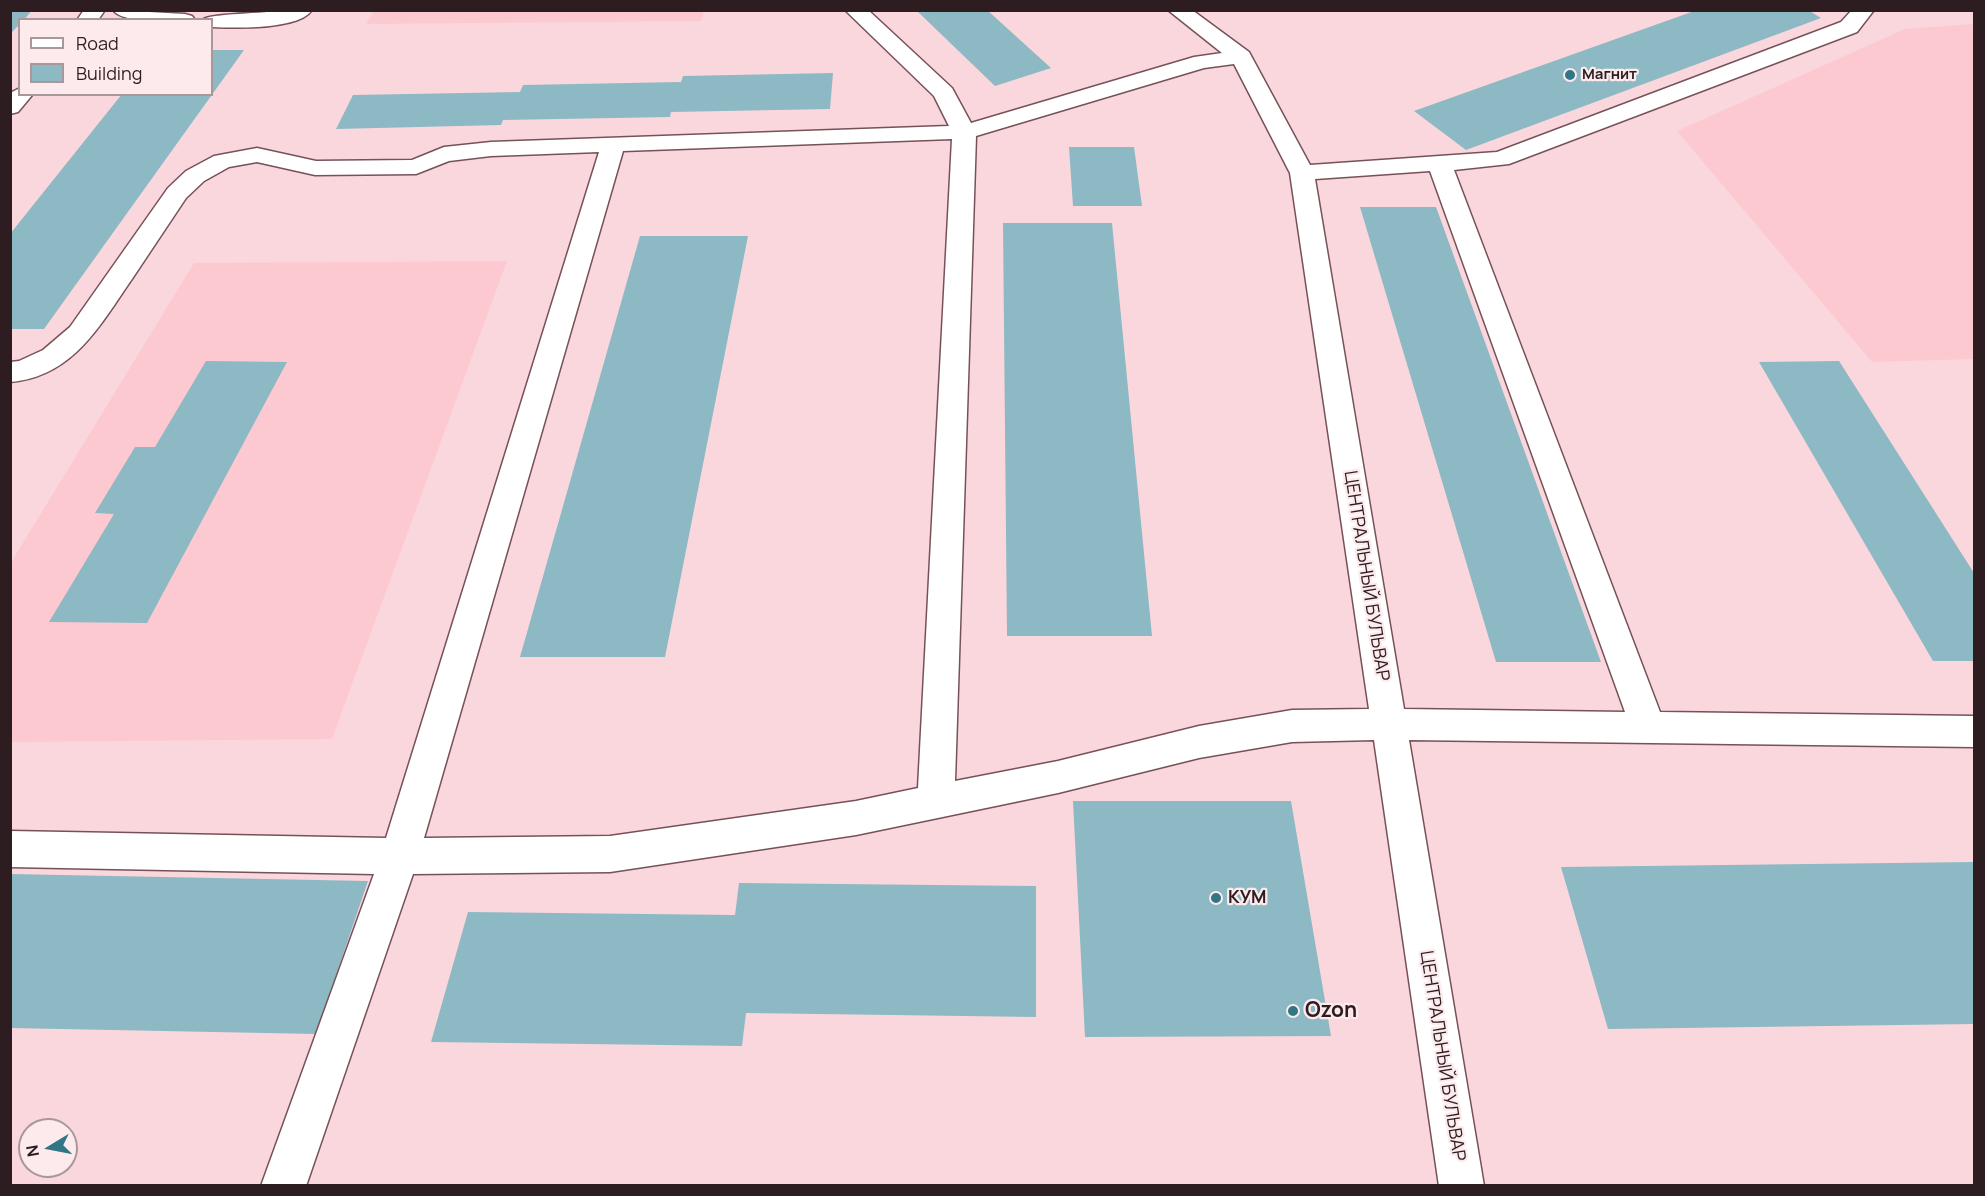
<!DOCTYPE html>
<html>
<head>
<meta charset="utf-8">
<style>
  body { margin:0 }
  #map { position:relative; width:1985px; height:1196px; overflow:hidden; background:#fad7dc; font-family:Manrope,sans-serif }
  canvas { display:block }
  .frame { position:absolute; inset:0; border:12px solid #2d1d20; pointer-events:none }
  .legend { position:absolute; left:18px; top:18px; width:195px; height:78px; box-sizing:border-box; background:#fceaec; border:2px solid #a9989a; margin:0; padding:8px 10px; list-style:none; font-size:18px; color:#2d1d20 }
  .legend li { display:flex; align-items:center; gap:12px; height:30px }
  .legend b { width:30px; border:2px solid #a9989a }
  .north { position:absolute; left:18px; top:1118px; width:60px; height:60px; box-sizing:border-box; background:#fceaec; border:2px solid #a9989a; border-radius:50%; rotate:260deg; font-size:16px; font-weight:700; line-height:24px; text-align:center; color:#2d1d20 }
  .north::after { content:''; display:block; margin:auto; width:21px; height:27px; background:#317685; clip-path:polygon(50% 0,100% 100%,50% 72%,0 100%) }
</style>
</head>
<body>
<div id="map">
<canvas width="1985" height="1196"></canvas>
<div class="frame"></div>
<ul class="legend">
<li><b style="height:8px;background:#fff"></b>Road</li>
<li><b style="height:16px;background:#8cb9c3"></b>Building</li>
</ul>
<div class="north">N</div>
</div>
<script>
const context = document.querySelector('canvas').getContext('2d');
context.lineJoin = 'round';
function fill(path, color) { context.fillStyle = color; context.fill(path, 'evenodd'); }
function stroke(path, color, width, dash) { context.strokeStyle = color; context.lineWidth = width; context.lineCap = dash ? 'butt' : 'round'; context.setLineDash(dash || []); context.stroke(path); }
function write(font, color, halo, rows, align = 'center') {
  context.font = font + ' Manrope,sans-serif'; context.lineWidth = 4.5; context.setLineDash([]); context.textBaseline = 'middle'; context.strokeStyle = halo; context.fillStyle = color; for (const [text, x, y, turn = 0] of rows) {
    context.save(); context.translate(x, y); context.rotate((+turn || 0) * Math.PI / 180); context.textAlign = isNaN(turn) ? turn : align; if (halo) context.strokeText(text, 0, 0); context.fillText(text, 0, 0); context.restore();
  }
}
const built = new Path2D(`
  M374,10h330v1l-3,10 -335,3z
  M1974,24v335l-102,3 -195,-231 228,-102z
  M507,261l-175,478 -321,3 -1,-178 184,-301z`);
const building = new Path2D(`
  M10,10h22l-8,10h-4v4l-10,10z
  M916,10h71l64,58 -56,18z
  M1697,10h111l13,8 -355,132 -52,-39z
  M212,50h32l-200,279h-34v-95l112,-140h90z
  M833,73l-3,36 -159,3 -1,5 -167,3 -2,5 -165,4 17,-34 167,-3 3,-7 158,-3 2,-6z
  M1069,147h65l8,59h-69z
  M1360,207h76l165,455h-105z
  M1003,223h109l40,413h-145z
  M640,236h108l-83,421h-145z
  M206,361l81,1 -140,261 -98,-1 65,-108 -19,-1 40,-66h20z
  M1839,361l135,212v88h-41l-174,-299z
  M1073,801h218l40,235 -246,1z
  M1974,862v162l-366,5 -47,-162z
  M10,874l358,7 -52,153 -306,-6z
  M739,883l297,3v131l-290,-4 -4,33 -311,-4 37,-130 267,3z`);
const minor = new Path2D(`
  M84,10h21l-7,10h-21z
  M113,10l72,4 7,2 3,4c-18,0 -72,5 -82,-10z
  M282,10h30c-13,20 -78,18 -100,17v-7h-10c7,-7 65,-6 80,-10z
  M845,10h23l84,78 19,35 223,-66 28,-4 -54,-43h24l57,42 61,113 187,-13 344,-130 11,-12h22l-17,22 -348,132 -55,6 206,542 314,4v31l-565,-7 75,446h-45l-65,-446 -82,2 -93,16 -141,35 -202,42 -246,37 -197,2 -107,312h-45l113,-312 -364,-7v-36l376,7 213,-686 -108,4 -42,5 -33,13 -101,1 -58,-13 -28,5 -25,14 -18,17c-18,27 -36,54 -54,81 -32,46 -59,98 -122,103v-20l9,-1 24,-11 27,-23 98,-139 18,-17 28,-15 43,-8 59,13 96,-1 32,-13 47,-5 458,-16 -15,-30zM1234,64l56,109 79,536 -77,1 -93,16 -141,35 -103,20 21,-645 228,-68zM952,139l-34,649 -62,13 -246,35 -186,2 199,-687zM1430,171l195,541 -221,-3 -89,-530z
  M20,88v6h13l-15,18 -8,2v-21z`);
const markers = [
  [1570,75,6,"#317685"],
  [1216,898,6,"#317685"],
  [1293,1011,6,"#317685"]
];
const farPoinames = [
  ["Магнит",1582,75]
];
const streetNames = [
  ["ЦЕНТРАЛЬНЫЙ БУЛЬВАР",1366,576,81],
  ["ЦЕНТРАЛЬНЫЙ БУЛЬВАР",1442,1056,81]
];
const poiNames = [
  ["КУМ",1228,898]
];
const nearPoinames = [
  ["Ozon",1305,1011]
];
fill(built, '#fdc9d1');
fill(building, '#8cb9c3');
stroke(minor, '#765258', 3);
fill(minor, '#fff');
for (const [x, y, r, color] of markers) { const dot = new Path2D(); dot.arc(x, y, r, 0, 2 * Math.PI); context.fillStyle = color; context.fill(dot); stroke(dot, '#fceaec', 2); }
write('bold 15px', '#2d1d20', '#fceaec', farPoinames, 'left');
write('18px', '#2d1d20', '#fceaec', streetNames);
write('bold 18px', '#2d1d20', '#fceaec', poiNames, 'left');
write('bold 21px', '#2d1d20', '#fceaec', nearPoinames, 'left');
</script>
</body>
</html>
